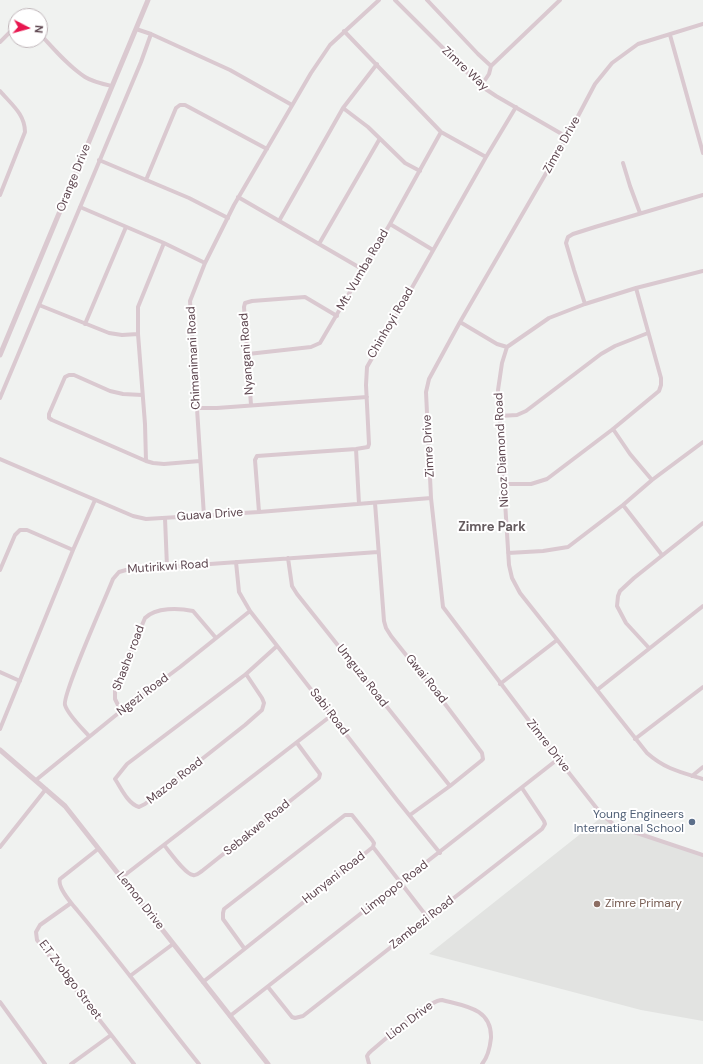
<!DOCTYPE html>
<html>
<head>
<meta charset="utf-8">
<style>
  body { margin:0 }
  #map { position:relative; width:703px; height:1064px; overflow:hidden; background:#f0f2f0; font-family:"DM Sans",sans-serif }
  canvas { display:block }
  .north { position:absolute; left:8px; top:8px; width:40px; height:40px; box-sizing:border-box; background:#fff; border:1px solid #bfb5b9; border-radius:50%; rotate:96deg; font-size:11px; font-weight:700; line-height:16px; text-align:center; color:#5e4750 }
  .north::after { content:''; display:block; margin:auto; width:14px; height:18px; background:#e7164f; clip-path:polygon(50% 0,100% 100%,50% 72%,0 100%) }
</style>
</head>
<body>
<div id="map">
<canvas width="703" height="1064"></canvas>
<div class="north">N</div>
</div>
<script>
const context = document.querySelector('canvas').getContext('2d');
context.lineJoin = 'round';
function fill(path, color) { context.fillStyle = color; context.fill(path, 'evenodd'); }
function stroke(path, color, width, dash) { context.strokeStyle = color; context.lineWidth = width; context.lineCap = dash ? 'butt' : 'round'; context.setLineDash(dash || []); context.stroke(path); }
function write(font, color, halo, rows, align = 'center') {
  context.font = font + ' "DM Sans",sans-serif'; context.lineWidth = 4; context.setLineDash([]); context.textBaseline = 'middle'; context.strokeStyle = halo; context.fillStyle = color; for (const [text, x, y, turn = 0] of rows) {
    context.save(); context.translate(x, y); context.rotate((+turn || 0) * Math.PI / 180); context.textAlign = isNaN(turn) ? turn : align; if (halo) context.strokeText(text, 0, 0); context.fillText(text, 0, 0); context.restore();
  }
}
const education = new Path2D(`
  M603,816l11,10 89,28v167l-62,-11 -212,-56z`);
const minor = new Path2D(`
  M395,0l86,86 15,10 71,41
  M427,0l51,54 13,12
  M703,24l-65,20 -26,19 -17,21 -28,53 -107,185 -31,57 -3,13 5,106 12,109 115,152 44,56 14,11 87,29
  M344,31l97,101 45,25
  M40,34c14,15 28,32 45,43 8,5 18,7 27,9
  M151,34l79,36 62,35
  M670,35l33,118
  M0,42l16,-16
  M481,86l8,-12 2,-8 69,-66
  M0,91c11,13 25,23 25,41l-25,63
  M343,108l25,19 37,36 15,8
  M99,160l90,38 39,20
  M623,163l7,23 10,27
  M146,180l30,-72 4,-3h5l82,44
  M238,197l124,72
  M80,207l84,36 41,20
  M279,221l64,-113 34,-44
  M390,224l43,26
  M319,244l60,-104
  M703,271l-67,17 -51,16 -36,14 -42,29 -5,16 -4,27 11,175 3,13 8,15 127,160c18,16 33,19 56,26
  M585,304l-11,-34 -8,-27 2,-6 5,-3 22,-7 108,-32
  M39,305l70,28 13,2 16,-1
  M460,322l37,22 10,3
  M85,324l41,-97
  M248,354l63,-7 9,-4 70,-119 51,-92
  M142,395l-19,-1 -13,-3 -36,-16h-5l-4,2 -16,37v4l3,2 94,41 7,2 11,1 36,-3
  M0,398l141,-336 10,-28 -15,-5
  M251,405l-7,-98 1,-4 7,-2 53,-4 32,19
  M196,408h21l150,-11
  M499,416l18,-1 9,-4 75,-57 14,-8 33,-13
  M613,429l17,25 22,26
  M356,449l3,55
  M0,459l133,57 13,3 113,-7 172,-14
  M146,461l-1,-37 -7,-90v-27l26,-64
  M505,484h26l16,-5 66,-50 46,-38 2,-6v-7l-25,-90
  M375,503l9,118 2,7 5,8 54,68 37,49 1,6 -2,2 -31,25 -40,29
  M623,505l39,50
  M259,512l-4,-52 2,-4 99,-7 12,-2 1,-3 -3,-59 1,-18 119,-210 30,-50
  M204,516l-14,-215 15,-38 29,-58 77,-132 19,-28 49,-45
  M165,518l2,49
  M508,553l35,-2 25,-4 55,-42 29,-25 51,-38
  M288,558l4,28 5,8 153,192
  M236,562l3,30 11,19 147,189 43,53
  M0,570l15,-35 5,-5h7l46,20
  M649,648l-23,-25 -9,-17 1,-10 2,-5 14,-13 69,-55
  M0,672l20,9
  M246,674l16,24 2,5 -2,7 -17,15 -100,79 -6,3c-11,-3 -18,-19 -24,-28l12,-15 119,-90 31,-28
  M500,684l57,-44
  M597,690l106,-84
  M121,711l-6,-12v-10l30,-71c11,-11 34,-10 48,-7l23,27
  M0,729l73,-179 22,-50
  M89,736c-7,-8 -21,-21 -24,-31 -3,-10 41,-108 48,-126l6,-7 7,-2 252,-18
  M635,739l68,-52
  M692,776l11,-9
  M36,780l85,-69 59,-44 70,-56
  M164,845c6,7 21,29 29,30 4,1 6,-2 9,-4l117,-93 1,-4 -23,-31
  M0,847l46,-58
  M373,847l55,71
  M98,849l-38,30c-3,8 11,24 17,31 42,50 81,103 122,154
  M121,878l211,-163
  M71,903l-31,22 -4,7 1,8 97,124
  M130,976l43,-32
  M203,982l170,-135 1,-4 -2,-3 -20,-25h-7l-121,94 -1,4v6l21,29
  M268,987l24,30 3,1 8,-2 239,-187 3,-5 -1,-3 -22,-33
  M0,1002l45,62
  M230,1016l328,-257
  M71,1064l40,-29
  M369,1064l-2,-8 2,-3c13,-11 59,-53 73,-53 22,6 50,8 49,38 -1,9 -3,19 -9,26`);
const tertiary = new Path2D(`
  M0,355l148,-355
  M0,750l65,56 203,258`);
const markers = [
  [692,822,4,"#5c6f8a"],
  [597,904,4,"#8d6e63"]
];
const streetNames = [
  ["Zimre Way",465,69,43],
  ["Zimre Drive",562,145,-61],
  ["Orange Drive",74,178,-68],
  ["Mt. Vumba Road",363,270,-60],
  ["Chinhoyi Road",391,323,-60],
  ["Nyangani Road",247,354,-94],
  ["Chimanimani Road",194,358,-93],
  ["Zimre Drive",429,446,-93],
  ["Nicoz Diamond Road",502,450,-93],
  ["Guava Drive",210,515,-4],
  ["Mutirikwi Road",168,567,-4],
  ["Shashe road",129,658,-69],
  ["Umguza Road",362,676,52],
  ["Gwai Road",426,679,51],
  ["Ngezi Road",143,695,-37],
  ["Sabi Road",329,712,52],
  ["Zimre Drive",548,746,52],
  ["Mazoe Road",175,781,-38],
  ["Sebakwe Road",257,828,-39],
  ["Hunyani Road",334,878,-38],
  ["Limpopo Road",395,888,-38],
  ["Lemon Drive",140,901,52],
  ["Zambezi Road",422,923,-38],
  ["E.T Zvobgo Street",70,980,53],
  ["Lion Drive",410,1021,-37]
];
const serviceNames = [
  ["Young Engineers",684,815],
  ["International School",684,829]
];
const educationNames = [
  ["Zimre Primary",605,904]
];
const neighbourhoodNames = [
  ["Zimre Park",492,528]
];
fill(education, '#e2e3e1');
stroke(minor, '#dac9d0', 4);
stroke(tertiary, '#dac9d0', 5);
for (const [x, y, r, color] of markers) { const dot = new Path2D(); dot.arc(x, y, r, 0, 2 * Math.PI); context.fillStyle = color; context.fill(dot); stroke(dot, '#fff', 1.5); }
write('12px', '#5e4750', '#fff', streetNames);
write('12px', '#4e5e75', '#fff', serviceNames, 'right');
write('12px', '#785e54', '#fff', educationNames, 'left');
write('bold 13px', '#655c5f', '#fff', neighbourhoodNames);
</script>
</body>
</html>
